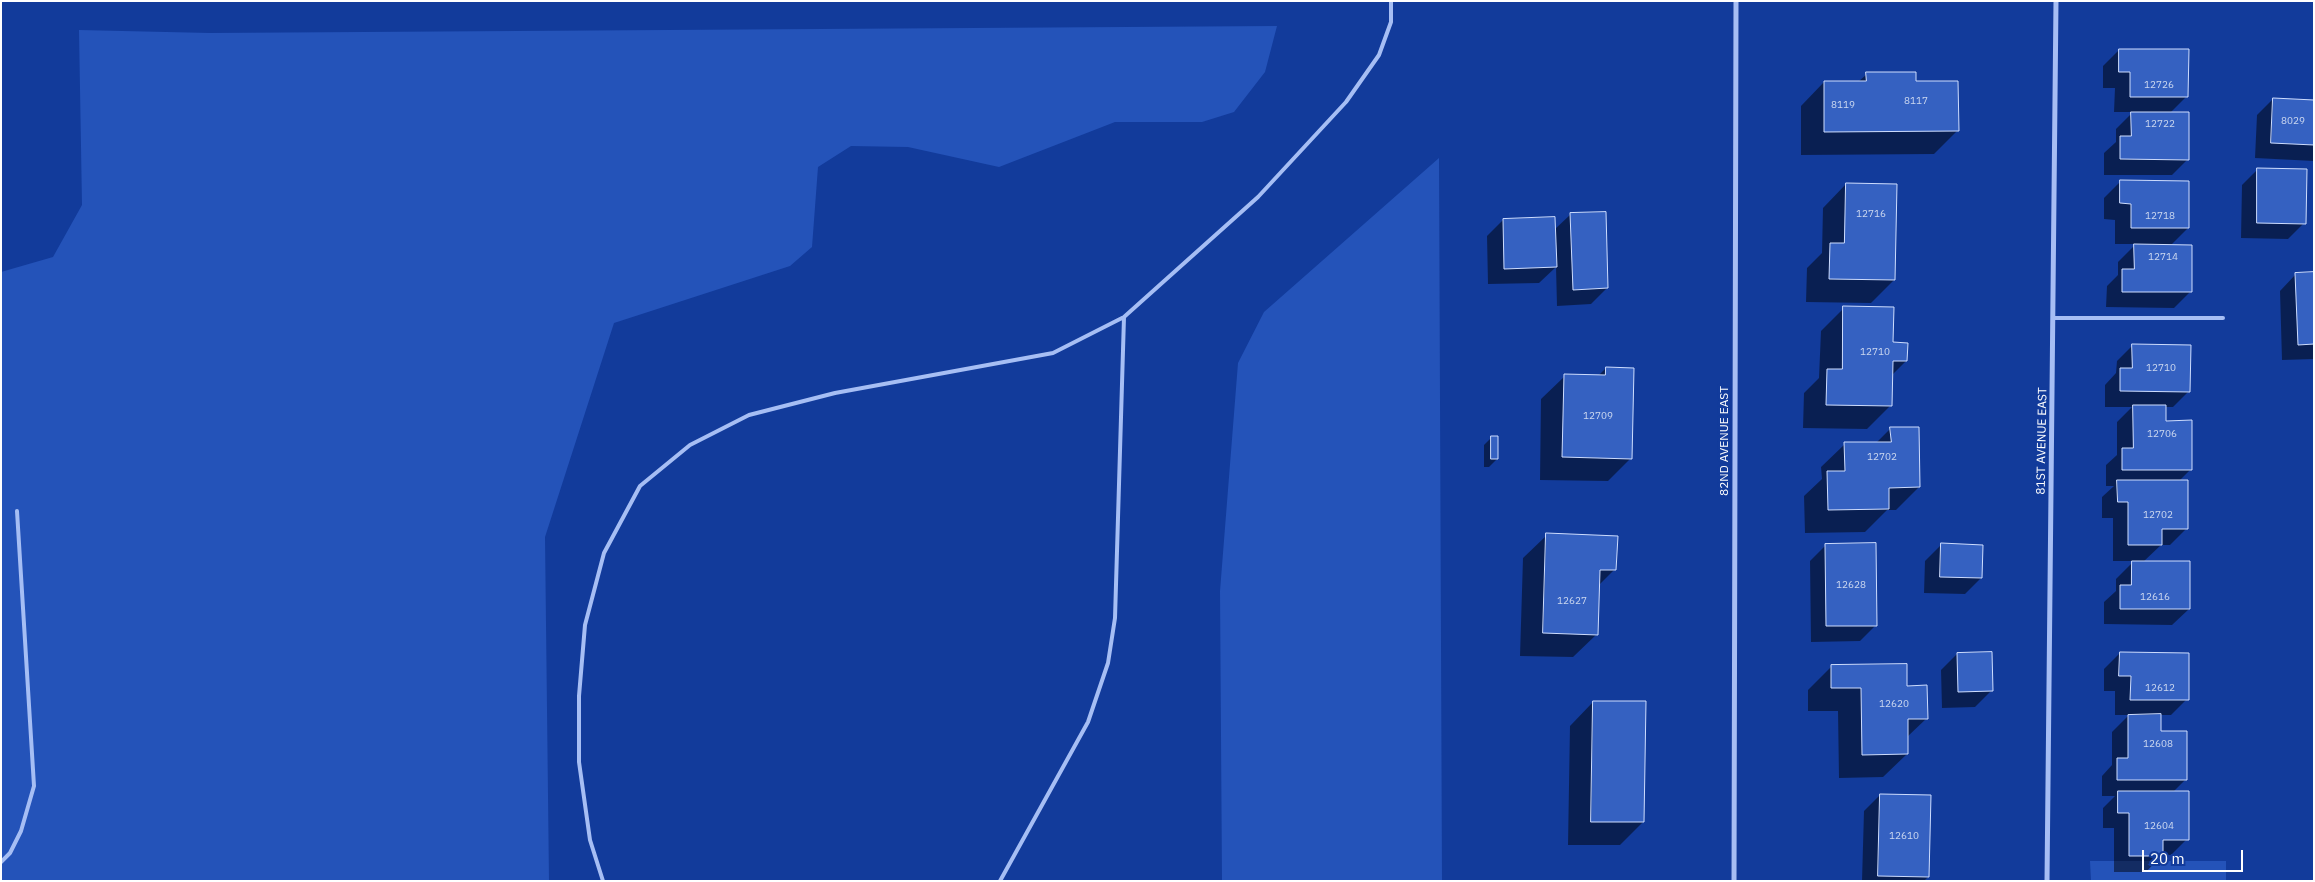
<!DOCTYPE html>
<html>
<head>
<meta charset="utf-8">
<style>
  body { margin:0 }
  #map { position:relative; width:2315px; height:882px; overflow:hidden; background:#123b9b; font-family:"IBM Plex Sans",sans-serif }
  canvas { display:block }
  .frame { position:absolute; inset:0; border:2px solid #fff; pointer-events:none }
  .scale { position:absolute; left:2142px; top:850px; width:101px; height:22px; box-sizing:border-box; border:2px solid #fff; border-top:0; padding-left:6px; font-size:15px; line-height:18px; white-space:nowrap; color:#fff; -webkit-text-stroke:4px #123b9b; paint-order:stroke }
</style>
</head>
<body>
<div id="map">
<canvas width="2315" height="882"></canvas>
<div class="frame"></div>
<div class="scale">20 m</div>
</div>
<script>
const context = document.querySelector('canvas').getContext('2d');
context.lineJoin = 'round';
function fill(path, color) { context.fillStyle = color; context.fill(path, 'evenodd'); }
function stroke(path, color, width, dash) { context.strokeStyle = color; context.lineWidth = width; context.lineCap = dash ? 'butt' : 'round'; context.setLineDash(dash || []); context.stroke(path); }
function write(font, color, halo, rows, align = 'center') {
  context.font = font + ' "IBM Plex Sans",sans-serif'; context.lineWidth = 5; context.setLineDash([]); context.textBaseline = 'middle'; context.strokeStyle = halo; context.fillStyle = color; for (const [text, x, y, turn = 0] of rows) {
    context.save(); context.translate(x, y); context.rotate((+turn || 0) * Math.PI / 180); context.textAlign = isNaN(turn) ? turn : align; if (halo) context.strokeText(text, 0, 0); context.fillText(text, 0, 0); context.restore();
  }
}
const green = new Path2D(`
  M1277,26l-12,46 -31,40 -32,10h-87l-116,45 -91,-20 -57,-1 -33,21 -6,80 -22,19 -176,57 -69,214 4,344h-548v-609l52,-15 29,-52 -3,-175 131,3z
  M1439,158l3,723h-220l-2,-290 18,-228 26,-51z
  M2090,861h136v20h-135z`);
const shadow = new Path2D(`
  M2119,50l68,46 -17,17 18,46 -16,16h-68v-22l12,-11v-13l17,-17h-19l1,-24h-12v-22z
  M1867,74l48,9 42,48 -23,23 -133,1v-49l23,-24h34z
  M2273,99l41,2v60l-59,-3 2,-43z
  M2258,169l46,54 -16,16 -47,-1 1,-53z
  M2120,182l68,46 -18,18 20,46 -16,16 -68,-1 1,-21 11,-11v-13l18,-18h-21v-24l-11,-1v-21z
  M1846,184l48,96 -23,23 -65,-1 1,-34 15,-15 1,-45z
  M1571,214l36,74 -16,16 -34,2 -1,-39 -17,16 -51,1 -1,-48 16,-16 51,10z
  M2296,274h18v85l-32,1 -2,-69z
  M1844,308l48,35 14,18 -15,15v29l-24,24 -64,-1 1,-35 15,-15 2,-47z
  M2133,345l56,46 -16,16h-8v15l26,47 -12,12 8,47 -17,17h-9l-19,18 47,46 -17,16 -68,-1v-22l12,-11v-12l18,-18h-21v-43h-11v-21l12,-11h-8v-21l11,-10v-33l15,-15h-27v-22l11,-12 1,-12z
  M1606,368l25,90 -23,23 -68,-1 1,-81 24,-23h33z
  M1891,428l28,59 -23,23h-9l-22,22 -60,1 -1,-37 18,-17 -1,-12 24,-23 31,-1z
  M1492,437l5,22 -8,8h-5v-22z
  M1547,535l68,34 -17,17 -1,48 -24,23 -53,-1 3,-98z
  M1826,545l50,80 -16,16 -49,1 -1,-81z
  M1941,545l40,33 -16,16 -41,-1 1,-32z
  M2120,653l67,46 -16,16h-11v17l26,47 -13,13 14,47 -16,16h-9l-16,17h-32v-44h-11v-20l12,-12h-13v-20l10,-11v-33l17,-17h-14v-24h-11v-22z
  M1957,654l34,37 -16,16 -33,1 -1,-38z
  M1832,666l74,21 21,31 -21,20 1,16 -24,23 -44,1 -1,-67h-30v-21z
  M1593,702l50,120 -23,23h-52l2,-119z
  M1880,795l48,82 -4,4h-62l2,-70z`);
const building = new Path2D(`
  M2119,49h70l-1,48h-58v-25h-11z
  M1866,72h50v9h42l1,50 -135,1v-51h42z
  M2273,98l41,2v45l-43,-2z
  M2131,112h58v48l-69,-1v-23h11z
  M2257,168l50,1 -1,55 -49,-1z
  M2120,180l69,1v47h-58v-24l-11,-1z
  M1846,183l51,1 -2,96 -66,-1 1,-36h14z
  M1606,212l2,76 -35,2 -3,-77z
  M1555,217l2,50 -53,2 -1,-50z
  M2134,244l58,1v47h-70v-23h12z
  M2314,272v72l-16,1 -3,-72z
  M1843,306l51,1 -1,35 15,1 -1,18h-14l-1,45 -66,-1 1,-36h15z
  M2132,344l59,1 -1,47 -70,-1v-23h12z
  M1606,367l28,1 -2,91 -70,-2 2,-83 41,1z
  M2133,405h33v16l26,-1v50h-70v-22h11z
  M1890,427h29l1,60 -31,1v21l-61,1 -1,-39h18l-1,-29h47z
  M1491,436h7v23h-7z
  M2117,480h71v49h-26v16h-34v-43h-10z
  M1546,533l72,3 -2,34h-16l-2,65 -55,-2z
  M1876,543l1,83h-51l-1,-82z
  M1941,543l42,2 -1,33 -42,-1z
  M2132,561h58v48h-70v-24h11z
  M1992,652l1,39 -35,1 -1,-39z
  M2120,652l69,1v47h-59l1,-24h-12z
  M1907,664v22l20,-1 1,34h-20v35l-46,1 -1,-67h-30v-23z
  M1593,701h53l-2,121h-53z
  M2161,714v17h26v49h-70v-22h11v-43z
  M2118,791h71v49h-26v16h-34v-43h-11z
  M1880,794l51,1 -2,82 -51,-1z`);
const service = new Path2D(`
  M2053,318h170
  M1,862l9,-9 11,-22 13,-45 -17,-275
  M603,881l-13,-41 -11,-78v-66l6,-71 19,-72 36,-67 50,-41 59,-30 86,-22 218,-40 71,-36 134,-120 88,-95 33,-47 12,-33v-21
  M1000,881l88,-159 20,-59 7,-45 9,-301`);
const minor = new Path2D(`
  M1734,881l2,-880
  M2047,881l9,-880`);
const numberNames = [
  ["12726",2159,85],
  ["8117",1916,101],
  ["8119",1843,105],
  ["8029",2293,121],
  ["12722",2160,124],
  ["12716",1871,214],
  ["12718",2160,216],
  ["12714",2163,257],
  ["12710",1875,352],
  ["12710",2161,368],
  ["12709",1598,416],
  ["12706",2162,434],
  ["12702",1882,457],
  ["12702",2158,515],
  ["12628",1851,585],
  ["12616",2155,597],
  ["12627",1572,601],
  ["12612",2160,688],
  ["12620",1894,704],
  ["12608",2158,744],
  ["12604",2159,826],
  ["12610",1904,836]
];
const streetNames = [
  ["82ND AVENUE EAST",1725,441,-90],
  ["81ST AVENUE EAST",2042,441,-89]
];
fill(green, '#2453b9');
fill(shadow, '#0007');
fill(building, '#3561c1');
stroke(building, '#ceddfe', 1);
stroke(service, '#a6bef4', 4);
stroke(minor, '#a6bef4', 5);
write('10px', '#ccd8f0', null, numberNames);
write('12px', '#fff', '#123b9b', streetNames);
</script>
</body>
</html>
